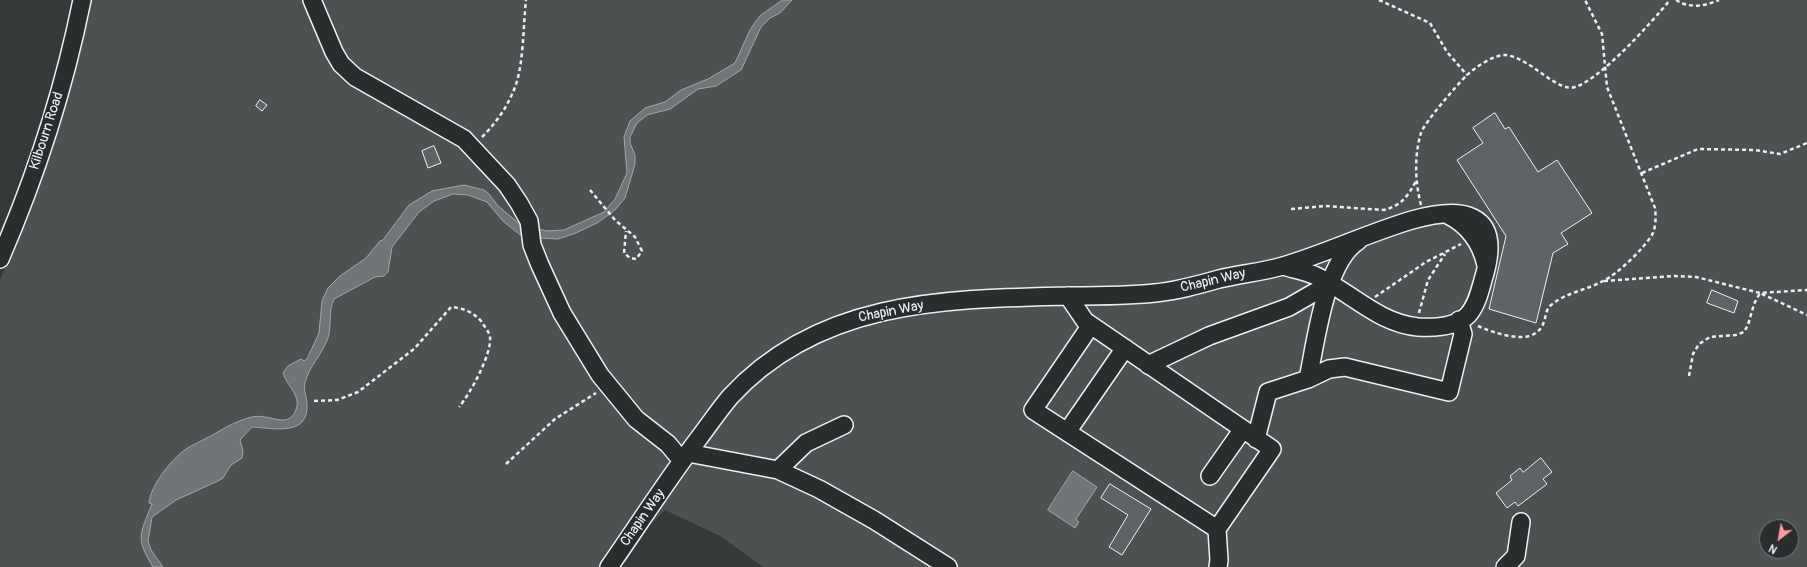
<!DOCTYPE html>
<html>
<head>
<meta charset="utf-8">
<style>
  body { margin:0 }
  #map { position:relative; width:1807px; height:567px; overflow:hidden; background:#35393a; font-family:Pangolin,sans-serif }
  canvas { display:block }
  .north { position:absolute; left:1759px; top:519px; width:40px; height:40px; box-sizing:border-box; background:#2a2d2e; border:1px solid #767b7f; border-radius:50%; rotate:211deg; font-size:11px; font-weight:700; line-height:16px; text-align:center; color:#e8f1f8 }
  .north::after { content:''; display:block; margin:auto; width:14px; height:18px; background:#ff9aa2; clip-path:polygon(50% 0,100% 100%,50% 72%,0 100%) }
</style>
</head>
<body>
<div id="map">
<canvas width="1807" height="567"></canvas>
<div class="north">N</div>
</div>
<script>
const context = document.querySelector('canvas').getContext('2d');
context.lineJoin = 'round';
function fill(path, color) { context.fillStyle = color; context.fill(path, 'evenodd'); }
function stroke(path, color, width, dash) { context.strokeStyle = color; context.lineWidth = width; context.lineCap = dash ? 'butt' : 'round'; context.setLineDash(dash || []); context.stroke(path); }
function write(font, color, halo, rows, align = 'center') {
  context.font = font + ' Pangolin,sans-serif'; context.lineWidth = 3; context.setLineDash([]); context.textBaseline = 'middle'; context.strokeStyle = halo; context.fillStyle = color; for (const [text, x, y, turn = 0] of rows) {
    context.save(); context.translate(x, y); context.rotate((+turn || 0) * Math.PI / 180); context.textAlign = isNaN(turn) ? turn : align; if (halo) context.strokeText(text, 0, 0); context.fillText(text, 0, 0); context.restore();
  }
}
const green = new Path2D(`
  M88,0h1719v567h-1044l-43,-31 -55,-26 -58,57h-607v-287l20,-48zM1767,527h24v24h-24z`);
const water = new Path2D(`
  M783,0h9l-12,13 -10,5 -9,9 -20,43 -25,16 -18,3 -28,20 -23,6 -10,8 -7,14v6l5,12v9l-10,34 -10,12 -18,13 -21,10 -18,6 -35,-2 -20,-16 -16,-19 -19,-7 -15,-1 -19,7 -15,11 -27,35 -4,25 -4,4 -9,1 -41,22c-6,12 -2,26 -6,39 -6,17 -19,28 -23,45 -2,7 2,14 2,21 2,33 -34,24 -55,23l-12,13 3,11 -1,7 -11,7 -8,13 -5,3 -42,19 -24,17 -4,24 3,9 12,17h-10c-18,-29 -13,-33 -1,-63l-3,-1c2,-18 20,-40 33,-51 6,-5 13,-8 21,-12 16,-8 31,-19 49,-23 16,-4 35,12 43,-5 8,-16 -8,-25 -12,-39l5,-7 13,-7 3,2 3,-2 12,-26 3,-32 6,-13 12,-12 26,-18 14,-17 3,-1 26,-35 23,-14 32,-6 20,5 5,4 9,12 23,19 26,6 17,-1 40,-18 11,-13 12,-26 -3,-36 6,-16 15,-13 20,-6 16,-12 27,-11 27,-16 15,-33 6,-9 5,-6z
  M1073,471l24,16 -21,32 3,3 -4,6 -27,-18z`);
const building = new Path2D(`
  M260,100l7,5 -5,6 -6,-5z
  M1495,113l10,16 4,-2 29,45 19,-12 35,53 -31,20 7,11 -15,9 -17,70 -47,-14 17,-73 -49,-76 26,-17 -10,-15z
  M434,146l7,17 -13,5 -6,-17z
  M1712,290l26,11 -4,12 -27,-10z
  M1541,458l11,14 -9,7 4,5 -29,22 -3,-4 -8,6 -11,-15 16,-13 -2,-4 10,-8 3,4z
  M1110,484l41,25 -29,46 -13,-8 19,-32 -27,-17z`);
const path = new Path2D(`
  M1379,0l51,23 17,29 20,23
  M1676,0c14,9 29,6 43,0
  M482,137c13,-13 24,-28 31,-45 11,-23 10,-66 13,-92
  M1642,173l56,-24 57,1 25,4 27,-11
  M590,190l25,30 20,17 7,14 -6,8 -6,-1 -6,-5 2,-22
  M1421,205c-6,-23 -7,-49 0,-72 3,-10 36,-48 45,-57 8,-8 27,-21 39,-21 25,2 52,38 70,32 26,-8 76,-64 95,-87
  M1291,209l35,-3 58,4c17,-4 24,-14 32,-29
  M1604,281l71,-5 21,1 64,16 47,-3
  M1375,297l51,-35 35,-18
  M1419,313l9,-33 17,-26
  M1478,326c13,6 43,16 56,8 14,-8 9,-21 16,-28 14,-13 37,-16 53,-25 15,-7 40,-32 49,-46 4,-8 4,-18 3,-27l-48,-121 -5,-53 -17,-34
  M1689,376l4,-22 6,-10 11,-7 26,-2 8,-3 4,-7 6,-21 6,-11 47,22
  M314,401l23,-1 21,-8 56,-43 37,-42c12,1 22,5 30,14 3,5 8,10 9,16 2,17 -20,57 -31,70
  M506,464l49,-45 41,-26`);
const minor = new Path2D(`
  M312,0l22,52 7,12 14,13 109,62 43,46 12,18 10,18 3,24 8,20 22,48 38,62 36,44 32,25 14,17
  M1448,215c20,10 33,28 38,50
  M0,259c36,-83 64,-170 82,-259
  M1068,296l17,25 187,128 -55,80 2,31 -1,7
  M1091,325l-58,85 184,119
  M1148,365l61,-29 80,-29 40,-23
  M1308,379c8,-38 17,-117 50,-138
  M1067,432l58,-84
  M1256,439l12,-47 40,-13 21,-10 16,-2 104,25 14,-58 -4,-14
  M688,453l90,17 41,19 55,31 74,47
  M778,470l28,-27 38,-18
  M1210,476l33,-47
  M609,567c30,-43 58,-87 90,-129 10,-13 20,-28 31,-41 90,-98 217,-98 340,-101 28,0 57,0 85,-3 22,-2 43,-8 64,-14 21,-5 43,-7 64,-13 44,-13 85,-33 129,-46 49,-14 90,-9 73,53 -4,13 -7,31 -17,42 -12,12 -34,13 -50,12 -41,-4 -68,-36 -104,-52 -10,-4 -21,-6 -31,-9
  M1505,567l11,-11 5,-34`);
const streetNames = [
  ["Kilbourn Road",47,131,-72],
  ["Chapin Way",1213,281,-13],
  ["Chapin Way",891,312,-11],
  ["Chapin Way",643,518,-55]
];
fill(green, '#4d5152');
fill(water, '#707579');
stroke(water, '#a0a7ac', 1);
fill(building, '#5f6365');
stroke(building, '#e8f1f8', 1);
stroke(minor, '#e8f1f8', 20);
stroke(path, '#e8f1f8', 2.5, [4, 3]);
stroke(minor, '#2a2d2e', 17);
write('14px', '#e8f1f8', '#2a2d2e', streetNames);
</script>
</body>
</html>
